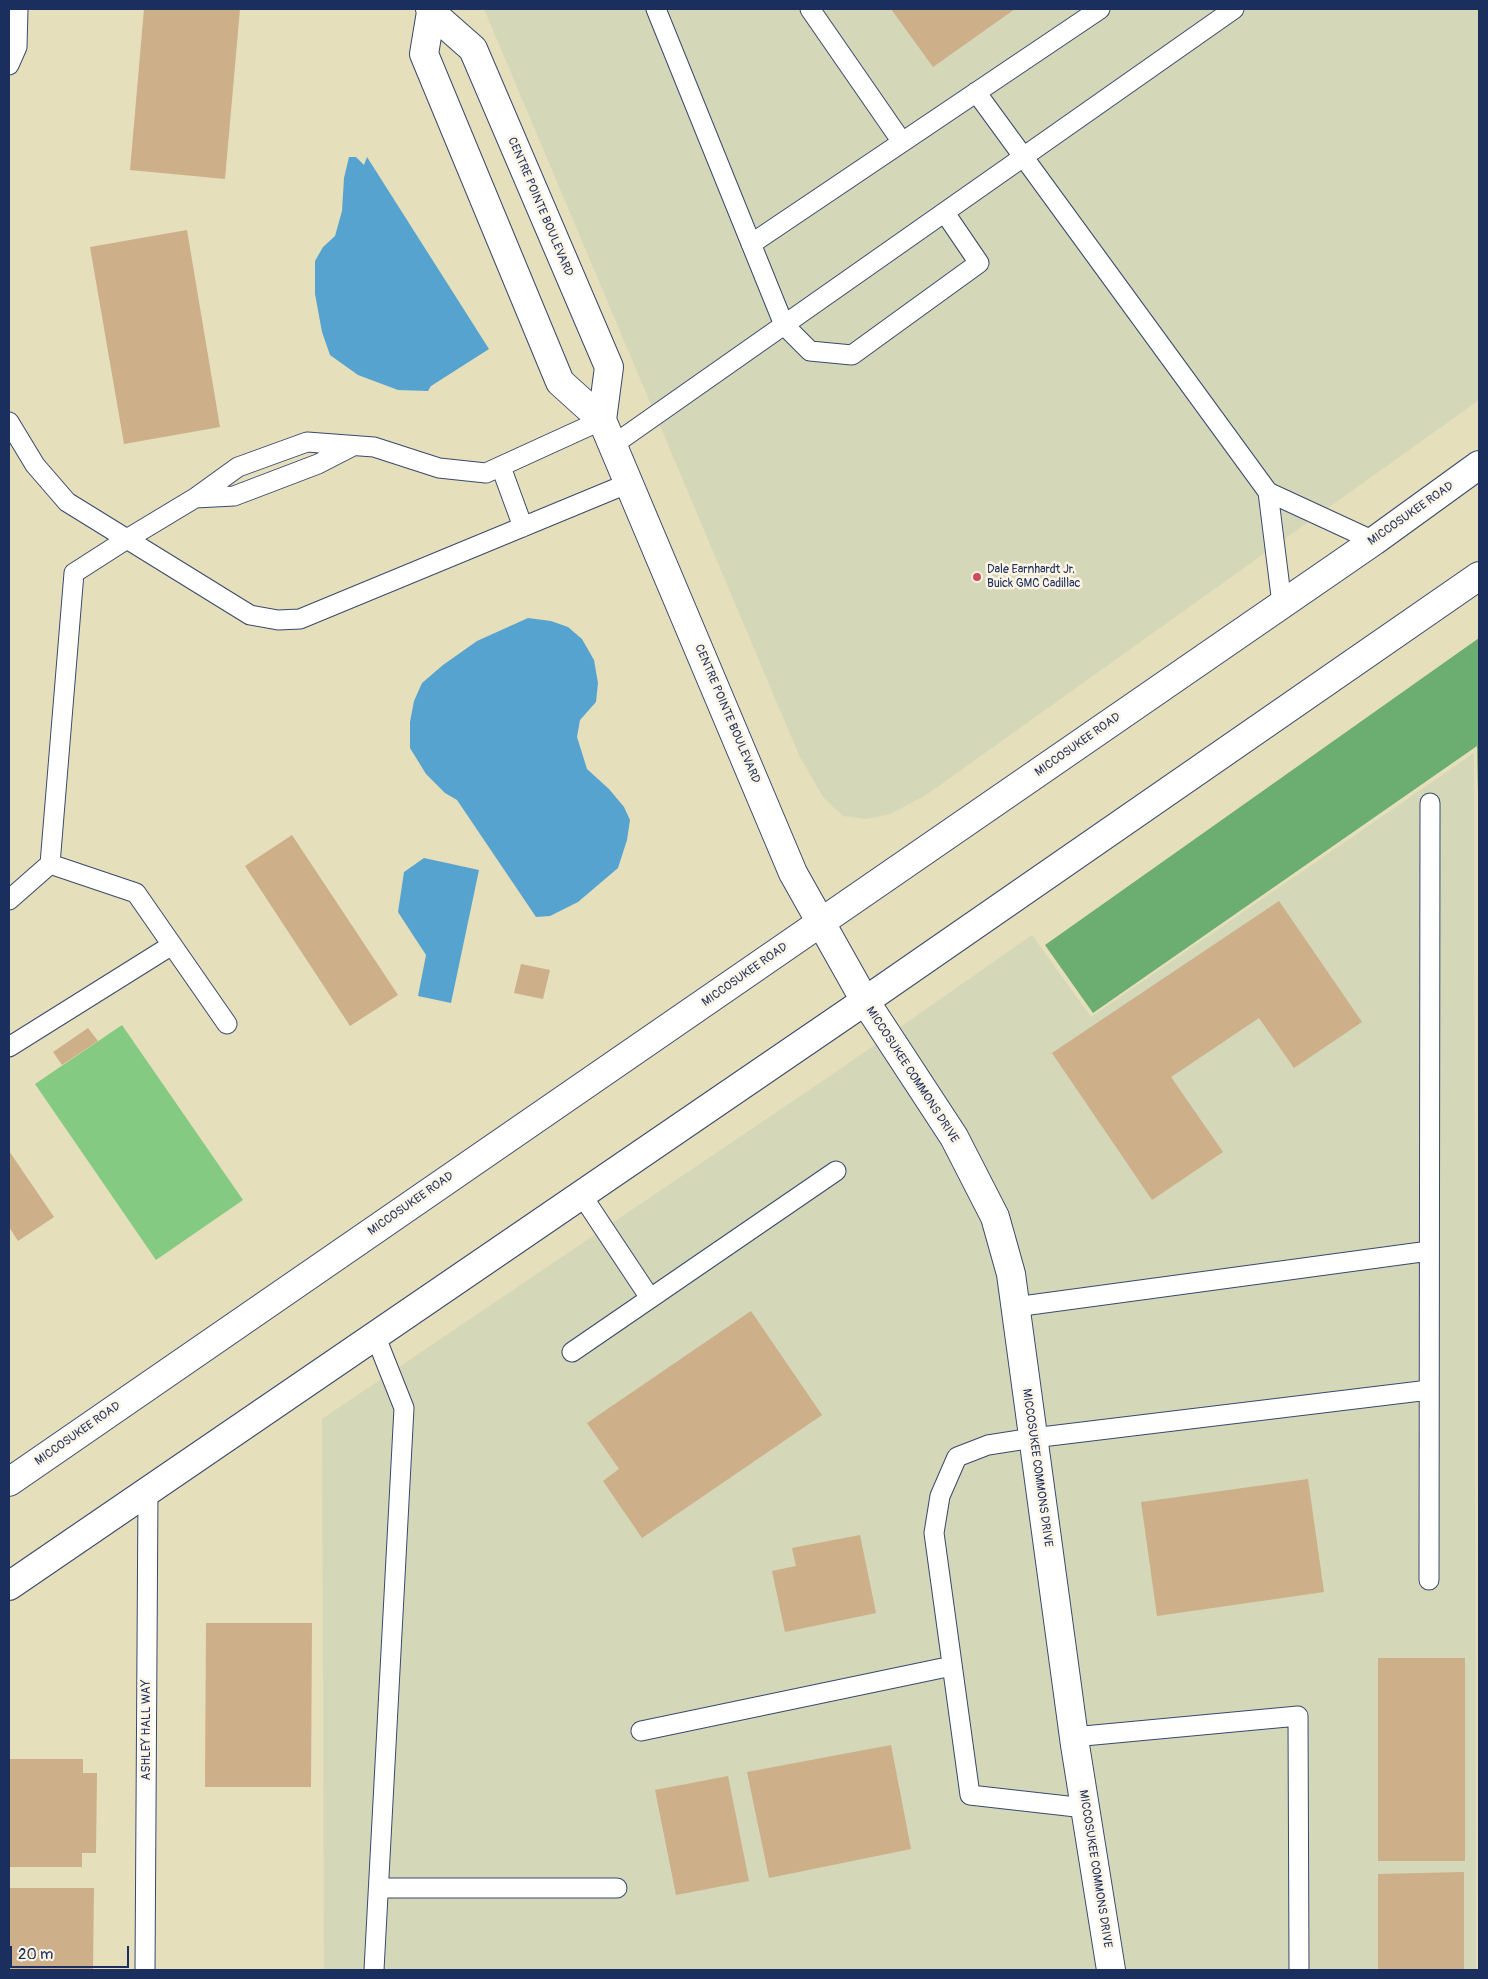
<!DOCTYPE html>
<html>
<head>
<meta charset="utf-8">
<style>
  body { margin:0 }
  #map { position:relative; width:1488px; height:1979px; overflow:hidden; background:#e5dfbb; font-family:Pangolin,sans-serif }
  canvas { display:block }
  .frame { position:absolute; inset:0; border:10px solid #1b2f5e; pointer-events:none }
  .scale { position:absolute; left:10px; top:1946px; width:119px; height:22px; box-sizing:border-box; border:2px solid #1b2f5e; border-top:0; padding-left:6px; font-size:15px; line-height:18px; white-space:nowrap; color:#1b2f5e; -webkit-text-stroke:4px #fcf5e5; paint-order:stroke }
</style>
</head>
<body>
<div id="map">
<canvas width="1488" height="1979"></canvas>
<div class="frame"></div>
<div class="scale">20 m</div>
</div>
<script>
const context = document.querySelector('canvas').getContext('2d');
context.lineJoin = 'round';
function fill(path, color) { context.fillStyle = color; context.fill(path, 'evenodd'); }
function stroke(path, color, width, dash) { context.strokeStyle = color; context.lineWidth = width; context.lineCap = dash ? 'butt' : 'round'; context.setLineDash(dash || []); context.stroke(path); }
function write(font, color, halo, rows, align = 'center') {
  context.font = font + ' Pangolin,sans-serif'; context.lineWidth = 5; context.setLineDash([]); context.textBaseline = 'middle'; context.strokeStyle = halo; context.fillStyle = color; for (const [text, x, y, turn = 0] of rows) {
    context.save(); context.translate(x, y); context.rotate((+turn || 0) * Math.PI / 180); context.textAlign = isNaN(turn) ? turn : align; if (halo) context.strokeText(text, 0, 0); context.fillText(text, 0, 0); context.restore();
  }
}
const built = new Path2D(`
  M484,9h995v391l-553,395 -36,19 -24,5 -23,-3 -20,-19 -24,-42z
  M1474,753l2,1217h-1152l-2,-551 511,-345 199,-139 59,82z`);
const green = new Path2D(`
  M122,1025l121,175 -87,60 -121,-176z`);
const forest = new Path2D(`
  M1479,638v202l-2,-94 -384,267 -48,-68z`);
const water = new Path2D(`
  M349,157h7l8,8 3,-8 122,192 -58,37 -3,5 -30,-1 -40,-15 -28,-20 -8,-23 -7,-38v-33l8,-14 12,-11 7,-25 2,-33z
  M528,618l23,3 17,6 14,12 12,21 4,23 -2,19 -16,18 -3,17 10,32 22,20 15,18 6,13 -3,20 -9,28 -40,34 -28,14 -14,1 -79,-117 -12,-7 -19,-19 -16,-26v-26l4,-21 8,-18 21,-18 34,-24z
  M424,858l55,12 -28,133 -33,-7 8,-41 -28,-43 6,-40z`);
const building = new Path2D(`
  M144,9h96l-15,170 -95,-9z
  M891,9h124l-82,58z
  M187,230l33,197 -96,17 -34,-197z
  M292,835l106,160 -48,31 -105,-160z
  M1279,901l83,121 -68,46 -35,-50 -88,59 52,75 -71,48 -100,-147z
  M521,964l29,6 -7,29 -29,-6z
  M88,1028l10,13 -36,24 -9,-13z
  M9,1151l45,66 -36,24 -9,-14z
  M751,1311l71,104 -180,123 -39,-57 16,-12 -32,-46z
  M1308,1479l16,113 -167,24 -16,-114z
  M860,1535l16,78 -91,19 -13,-61 24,-5 -4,-18z
  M206,1623h106l-1,164h-106z
  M1378,1658h87v203h-87z
  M891,1745l20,104 -142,29 -22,-106z
  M9,1759h74v14h14l-1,80h-14v14h-73z
  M728,1776l21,105 -73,14 -21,-105z
  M1464,1872v98h-86v-96z
  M9,1888h85l-1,82h-84z`);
const service = new Path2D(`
  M656,9l128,316 26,26 42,4 127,-92 -34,-50
  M810,9l92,133
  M9,65l8,-18 1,-38
  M976,92l292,400 14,112
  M751,244l349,-235
  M9,422l26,43 32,37 183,113 28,5 22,-1 329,-136
  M613,445l621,-436
  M501,467l22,60
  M1268,492l106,49
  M195,498l39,-2 84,-32 35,-18
  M50,864l86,29 91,131
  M9,900l41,-36 24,-291 53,-34 68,-41 43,-31 69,-25 67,5 65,21 47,5 116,-53
  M9,1047l163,-102
  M581,1194l69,104
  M1015,1307l414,-56
  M572,1352l264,-181
  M1429,1580l1,-777
  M641,1731l311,-65
  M1073,1737l225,-21 1,254
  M1085,1808l-115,-13 -36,-262 6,-37 17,-39 31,-12 45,-7 396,-48
  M379,1888h238
  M145,1970l3,-480
  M374,1970l30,-562 -29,-73`);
const minor = new Path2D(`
  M430,9l1,3 42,37 136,318 -7,53
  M431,12l-7,42 136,328 42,38 191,453 72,128 89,136 41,80 16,57 64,471 36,225`);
const tertiary = new Path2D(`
  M9,1482l1365,-941 105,-76
  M9,1586l856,-585 614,-425`);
const markers = [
  [977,577,5,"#d1495b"]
];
const streetNames = [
  ["CENTRE POINTE BOULEVARD",540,207,67],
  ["MICCOSUKEE ROAD",1411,514,-35],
  ["CENTRE POINTE BOULEVARD",727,714,67],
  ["MICCOSUKEE ROAD",1078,745,-35],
  ["MICCOSUKEE ROAD",745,975,-35],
  ["MICCOSUKEE COMMONS DRIVE",912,1075,57],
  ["MICCOSUKEE ROAD",411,1204,-35],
  ["MICCOSUKEE ROAD",78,1434,-35],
  ["MICCOSUKEE COMMONS DRIVE",1037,1468,82],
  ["ASHLEY HALL WAY",147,1730,-90],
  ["MICCOSUKEE COMMONS DRIVE",1095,1869,81]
];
const poiNames = [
  ["Dale Earnhardt Jr.",987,570],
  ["Buick GMC Cadillac",987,584]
];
fill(built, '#d4d7b8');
fill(green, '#85ca83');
fill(forest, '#6cae71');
fill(water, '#56a3cf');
fill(building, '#cdaf89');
stroke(service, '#39496c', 21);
stroke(minor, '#39496c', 30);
stroke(tertiary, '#39496c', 30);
stroke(service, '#fff', 19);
stroke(minor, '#fff', 28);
stroke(tertiary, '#fff', 28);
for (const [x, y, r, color] of markers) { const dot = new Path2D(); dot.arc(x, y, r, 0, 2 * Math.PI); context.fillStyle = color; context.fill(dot); stroke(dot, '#fcf5e5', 2); }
write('12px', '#1b2f5e', '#fcf5e5', streetNames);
write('12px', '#1b2f5e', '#fcf5e5', poiNames, 'left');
</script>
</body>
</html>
